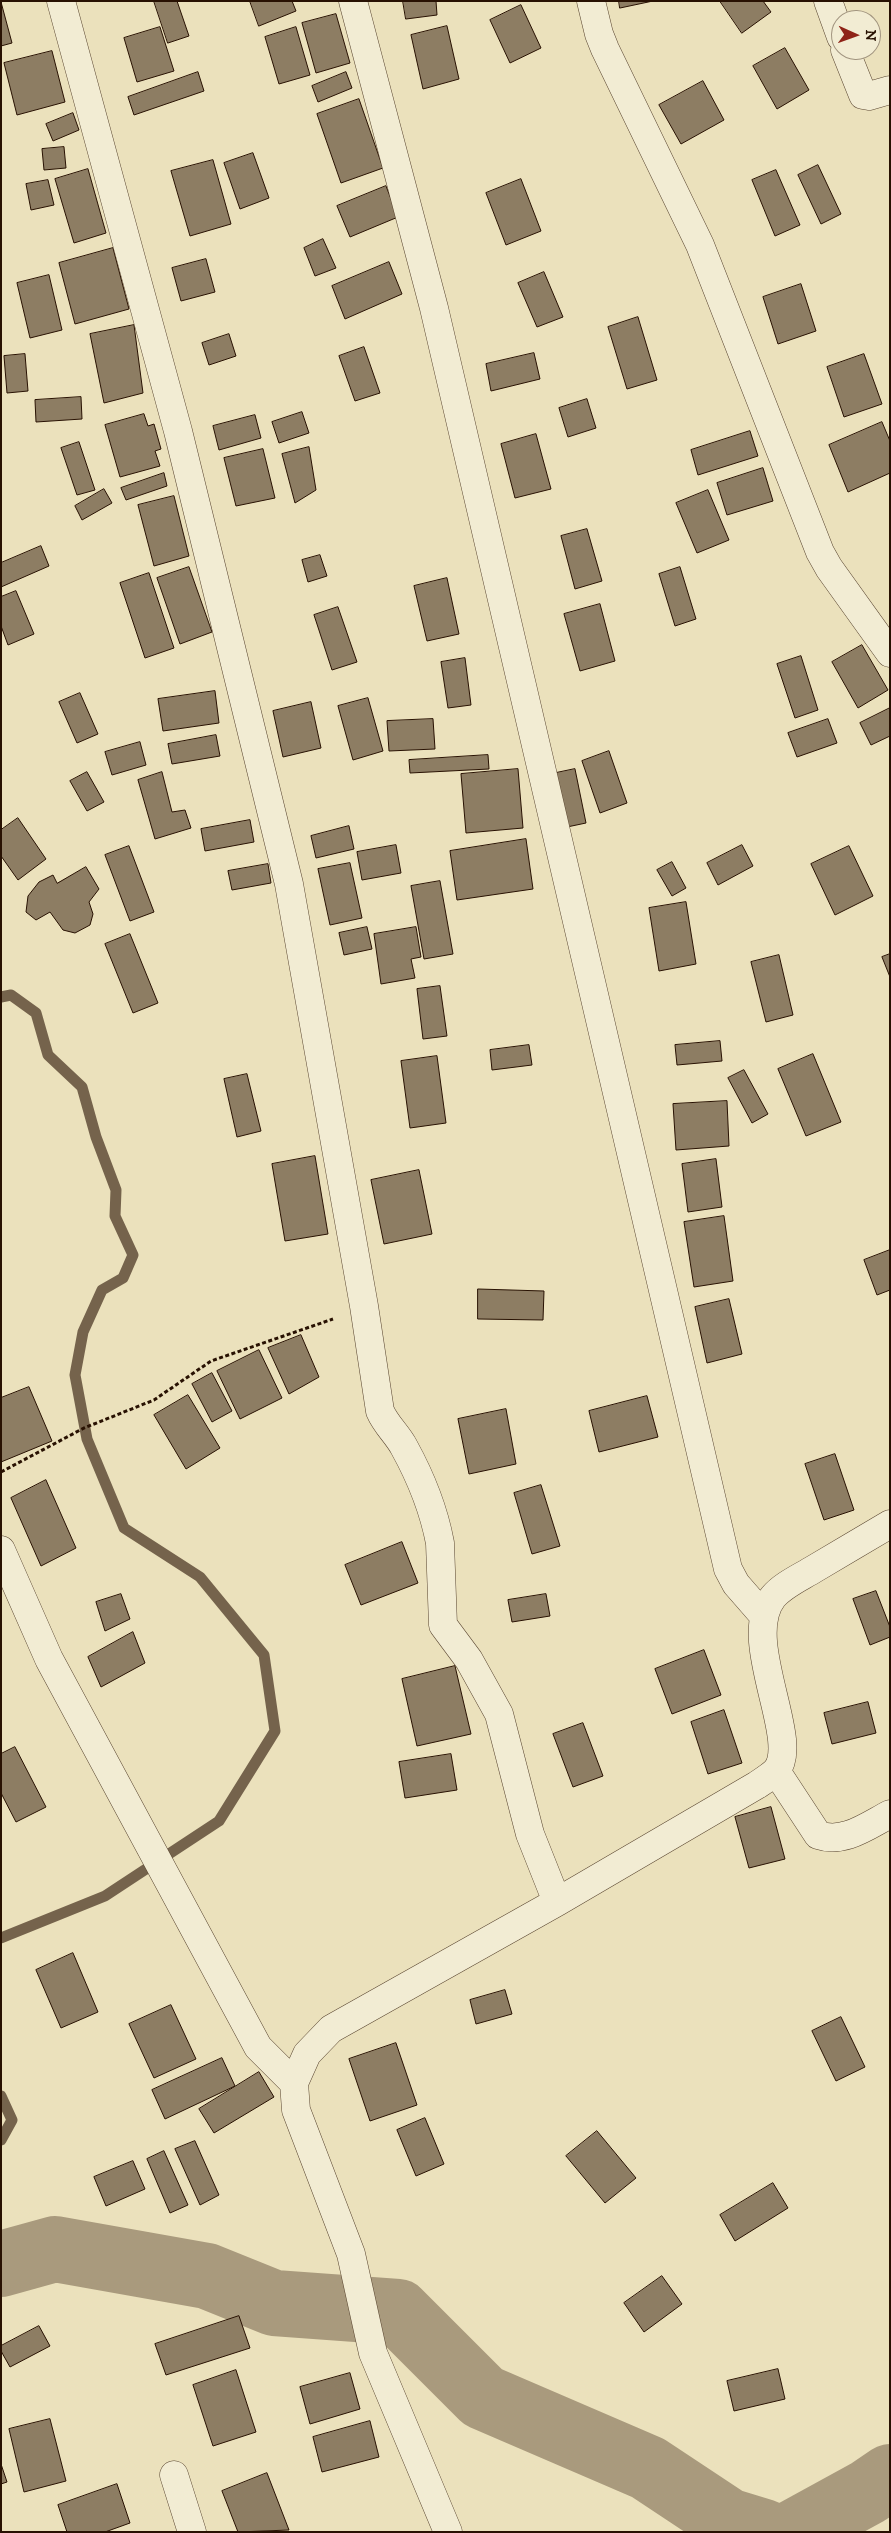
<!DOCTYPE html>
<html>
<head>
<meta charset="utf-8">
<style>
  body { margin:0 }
  #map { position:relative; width:891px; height:2533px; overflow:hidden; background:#ebe1bc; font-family:"IM FELL DW Pica",serif }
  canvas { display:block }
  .frame { position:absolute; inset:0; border:2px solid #281102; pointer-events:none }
  .north { position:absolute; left:831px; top:10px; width:50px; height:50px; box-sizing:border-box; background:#f2ecd3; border:1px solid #a1947f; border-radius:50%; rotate:92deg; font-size:14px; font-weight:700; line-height:20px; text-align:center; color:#281102 }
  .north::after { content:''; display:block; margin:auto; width:18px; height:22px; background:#8f2418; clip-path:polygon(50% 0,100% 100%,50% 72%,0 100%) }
</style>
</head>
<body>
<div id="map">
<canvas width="891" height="2533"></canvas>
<div class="frame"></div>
<div class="north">N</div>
</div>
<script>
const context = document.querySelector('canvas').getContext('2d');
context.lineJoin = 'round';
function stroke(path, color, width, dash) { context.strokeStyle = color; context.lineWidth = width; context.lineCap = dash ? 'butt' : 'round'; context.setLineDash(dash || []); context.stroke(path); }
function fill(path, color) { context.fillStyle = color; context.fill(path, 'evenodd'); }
const stream = new Path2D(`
  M1,997l10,-2 25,18 12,42 34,32 14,50 20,53 -1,26 18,39 -10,23 -21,12 -19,42 -8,43 12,64 37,89 76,49 64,78 11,76 -56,90 -114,75 -104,42
  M1,2096l11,24 -11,20`);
const river = new Path2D(`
  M1,2264l54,-15 152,27 67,27 124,9 85,85 165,71 80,53 36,11
  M795,2532l73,-40 22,-15`);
const building = new Path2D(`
  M154,1h23l12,35 -21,7z
  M250,1h42l4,10 -37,15z
  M403,1h33l1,14 -31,4z
  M619,1h34l-33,7z
  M720,1h43l8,11 -29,21z
  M1,2l11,41 -11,3z
  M521,5l20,43 -31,15 -20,-43z
  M336,14l14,49 -34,10 -14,-50z
  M447,26l12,53 -36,10 -12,-54z
  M160,27l14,44 -37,11 -13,-44z
  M296,27l14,48 -31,9 -14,-47z
  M785,48l24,42 -32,19 -24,-43z
  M52,51l13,51 -48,13 -13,-52z
  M198,72l6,19 -70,24 -6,-18z
  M346,72l6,16 -34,14 -6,-16z
  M703,81l21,39 -43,24 -22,-39z
  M359,99l24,69 -42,15 -24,-69z
  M73,113l6,17 -26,11 -7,-17z
  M64,147l2,21 -22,2 -2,-21z
  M253,153l16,45 -29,11 -16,-46z
  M213,160l18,64 -41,12 -19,-65z
  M818,165l23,49 -20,10 -23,-49z
  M88,169l18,64 -32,10 -19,-64z
  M776,170l24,55 -25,11 -23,-56z
  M521,179l20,52 -35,14 -20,-52z
  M48,180l6,25 -23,5 -5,-26z
  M386,186l12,31 -48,20 -13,-31z
  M323,239l13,29 -21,8 -11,-28z
  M113,248l16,61 -54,15 -16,-61z
  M206,259l9,33 -34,9 -9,-33z
  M389,262l13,32 -57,25 -13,-33z
  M544,272l19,45 -26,10 -19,-44z
  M49,275l13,55 -32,8 -13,-55z
  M801,284l15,47 -38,13 -15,-47z
  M638,317l19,63 -30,9 -19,-62z
  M134,325l9,68 -39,10 -14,-69z
  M229,334l7,22 -27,9 -7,-22z
  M364,347l16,46 -25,8 -16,-45z
  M534,353l6,26 -49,12 -5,-27z
  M25,354l3,37 -21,2 -3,-37z
  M864,354l18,50 -38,13 -17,-50z
  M81,397l1,22 -46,3 -1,-22z
  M587,399l9,29 -28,9 -9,-29z
  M302,412l7,21 -30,10 -7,-21z
  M144,414l4,12 6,-2 7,25 -6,2 5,15 -40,11 -15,-52z
  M255,415l6,23 -42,12 -6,-24z
  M882,422l8,19v32l-42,19 -19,-47z
  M750,431l8,25 -60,19 -7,-25z
  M536,434l15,55 -36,9 -14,-54z
  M79,442l16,48 -18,5 -16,-47z
  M309,447l7,43 -21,13 -13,-49z
  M263,449l12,49 -39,8 -12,-48z
  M763,468l10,33 -46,14 -10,-32z
  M164,473l3,13 -41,14 -5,-12z
  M104,489l8,14 -30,17 -7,-14z
  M708,490l21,50 -32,13 -21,-50z
  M174,496l15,60 -35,10 -16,-61z
  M587,529l15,52 -27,8 -14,-53z
  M41,546l8,20 -48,21v-24z
  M320,555l7,21 -19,6 -6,-22z
  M189,567l23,65 -32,12 -23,-66z
  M680,567l16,52 -21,7 -16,-52z
  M149,573l25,75 -29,10 -25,-75z
  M447,578l12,56 -32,7 -13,-55z
  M16,591l18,43 -26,11 -7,-19v-29z
  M600,604l15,57 -35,10 -16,-57z
  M338,607l19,55 -25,8 -18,-55z
  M862,645l26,45 -30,18 -26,-46z
  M801,656l17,54 -23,8 -18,-54z
  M465,658l6,47 -23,3 -7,-46z
  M215,691l4,32 -56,8 -5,-32z
  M80,693l18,41 -21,9 -18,-41z
  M368,698l15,53 -30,9 -15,-54z
  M311,702l10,46 -38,9 -10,-46z
  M890,708v28l-19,9 -11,-22z
  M433,719l2,30 -46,2 -2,-30z
  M828,719l9,24 -40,14 -9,-24z
  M216,735l4,21 -48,8 -4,-20z
  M140,742l6,23 -34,10 -7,-23z
  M609,751l18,52 -27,10 -18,-52z
  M488,755l1,14 -79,4 -1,-13z
  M518,769l5,59 -57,5 -5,-59z
  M575,769l11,54 -19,4 -11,-54z
  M87,772l17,30 -17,9 -17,-30z
  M162,772l10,40 13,-2 6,18 -36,11 -17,-59z
  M18,818l28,41 -28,21 -17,-24v-26z
  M250,820l4,22 -49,9 -4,-22z
  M349,826l5,23 -38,9 -5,-22z
  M526,839l7,50 -76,11 -7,-49z
  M396,845l5,28 -39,7 -5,-28z
  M742,845l11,21 -35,19 -11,-22z
  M129,846l25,66 -24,9 -25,-66z
  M849,846l24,50 -38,19 -24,-51z
  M672,862l14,26 -14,8 -15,-26z
  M350,863l12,55 -32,7 -12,-56z
  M268,864l3,19 -39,7 -4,-19z
  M86,867l13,22 -10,13 4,12 -3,11 -15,8 -12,-3 -13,-18 -14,8 -10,-8 2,-16 11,-14 14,-7 4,8z
  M440,881l13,73 -29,5 -13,-73z
  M686,902l10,62 -37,7 -10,-63z
  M367,927l5,22 -28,6 -5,-22z
  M416,927l5,30 -10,2 4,19 -34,6 -7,-50z
  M130,934l28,69 -25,10 -28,-69z
  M890,954v23l-8,-20z
  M779,955l14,60 -27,7 -15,-60z
  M440,986l7,50 -24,3 -6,-50z
  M720,1041l2,20 -45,4 -2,-20z
  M529,1045l3,20 -40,5 -2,-20z
  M813,1054l28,68 -35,14 -28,-67z
  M437,1056l9,67 -36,5 -9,-67z
  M744,1070l24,44 -16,9 -24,-45z
  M247,1074l14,57 -24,6 -13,-58z
  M727,1101l2,45 -53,4 -3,-46z
  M315,1156l13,78 -43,7 -13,-77z
  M716,1159l6,48 -34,5 -6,-48z
  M419,1170l13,64 -48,10 -13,-64z
  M724,1216l9,65 -39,6 -10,-65z
  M890,1250v40l-13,5 -13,-35z
  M478,1289l66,2 -1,29 -65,-1z
  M729,1299l13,55 -35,9 -12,-56z
  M301,1335l18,42 -30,17 -21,-46z
  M259,1350l23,48 -42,21 -23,-48z
  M212,1373l20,38 -20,11 -20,-38z
  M29,1387l23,54 -51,21v-64z
  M188,1395l32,53 -34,21 -32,-54z
  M647,1396l11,41 -59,15 -10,-41z
  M506,1409l10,55 -47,10 -11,-55z
  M835,1454l19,56 -30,10 -19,-56z
  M46,1480l30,68 -35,18 -30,-68z
  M541,1485l19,61 -28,8 -18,-61z
  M402,1542l16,41 -57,22 -16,-40z
  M876,1591l14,36v10l-20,8 -17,-46z
  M121,1594l9,25 -25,12 -9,-29z
  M546,1594l4,22 -38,6 -4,-22z
  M133,1632l12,31 -44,24 -13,-30z
  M704,1650l17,45 -49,19 -17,-45z
  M455,1666l16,68 -54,12 -15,-67z
  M868,1702l8,31 -44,11 -8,-31z
  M724,1710l18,53 -34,11 -17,-52z
  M583,1723l20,53 -30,11 -20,-53z
  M15,1747l31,60 -30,15 -15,-29v-39z
  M451,1754l6,36 -52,8 -6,-36z
  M771,1807l14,52 -36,9 -14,-51z
  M73,1953l25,59 -37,16 -25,-58z
  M505,1990l7,24 -36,10 -6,-24z
  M171,2005l25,54 -42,19 -25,-54z
  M841,2017l24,50 -29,14 -24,-50z
  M396,2043l21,62 -47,16 -21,-62z
  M222,2058l13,28 -70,33 -13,-29z
  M259,2072l15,25 -60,36 -15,-24z
  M425,2118l19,46 -28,12 -19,-46z
  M597,2131l39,47 -31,25 -39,-47z
  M195,2141l24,54 -19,10 -25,-56z
  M164,2151l24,54 -18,8 -23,-54z
  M133,2161l12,28 -39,17 -12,-29z
  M773,2183l15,25 -53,33 -15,-26z
  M662,2276l20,28 -38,28 -20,-29z
  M239,2316l11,32 -84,27 -11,-31z
  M39,2326l11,20 -40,21 -9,-16v-5z
  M778,2369l7,30 -51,12 -7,-30z
  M236,2370l20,62 -43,14 -20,-61z
  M350,2373l10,36 -50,15 -10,-37z
  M50,2419l16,62 -42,11 -15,-63z
  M370,2421l9,36 -57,15 -9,-35z
  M1,2464l6,18 -6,2z
  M267,2473l22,57 -51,2 -16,-41z
  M117,2484l13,39 -25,9h-38l-9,-27z`);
const path = new Path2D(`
  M1,1472l83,-44 70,-28 57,-39 122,-42`);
const minor = new Path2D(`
  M61,1l117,430 111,453 75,422 16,105c6,14 17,23 24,36 16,29 30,64 36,96l3,82 26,35 30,54 31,120 27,68
  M353,1l81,307 294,1261 8,15 27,31
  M591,1l8,33 6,15 95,196 120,307 9,16 61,85
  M828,1l13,36
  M845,50l18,45 6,1 21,-6
  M1,1550l48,109 209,388 36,36
  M776,1771l42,64c26,9 49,-9 72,-21
  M174,2475l18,57
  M448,2532l-75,-179 -22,-99 -55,-144 -2,-27 13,-29 24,-25 226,-127 200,-117c6,-4 14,-9 19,-14 26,-31 -37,-131 -3,-174 10,-12 28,-20 41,-28 25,-15 51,-30 76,-45`);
stroke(stream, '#75634c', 11);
stroke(river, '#a99a7d', 66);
fill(building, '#8d7d63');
stroke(building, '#281102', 1);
stroke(minor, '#594530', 29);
stroke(path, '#281102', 3, [4, 2.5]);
stroke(minor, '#f2ecd3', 28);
</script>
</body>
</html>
